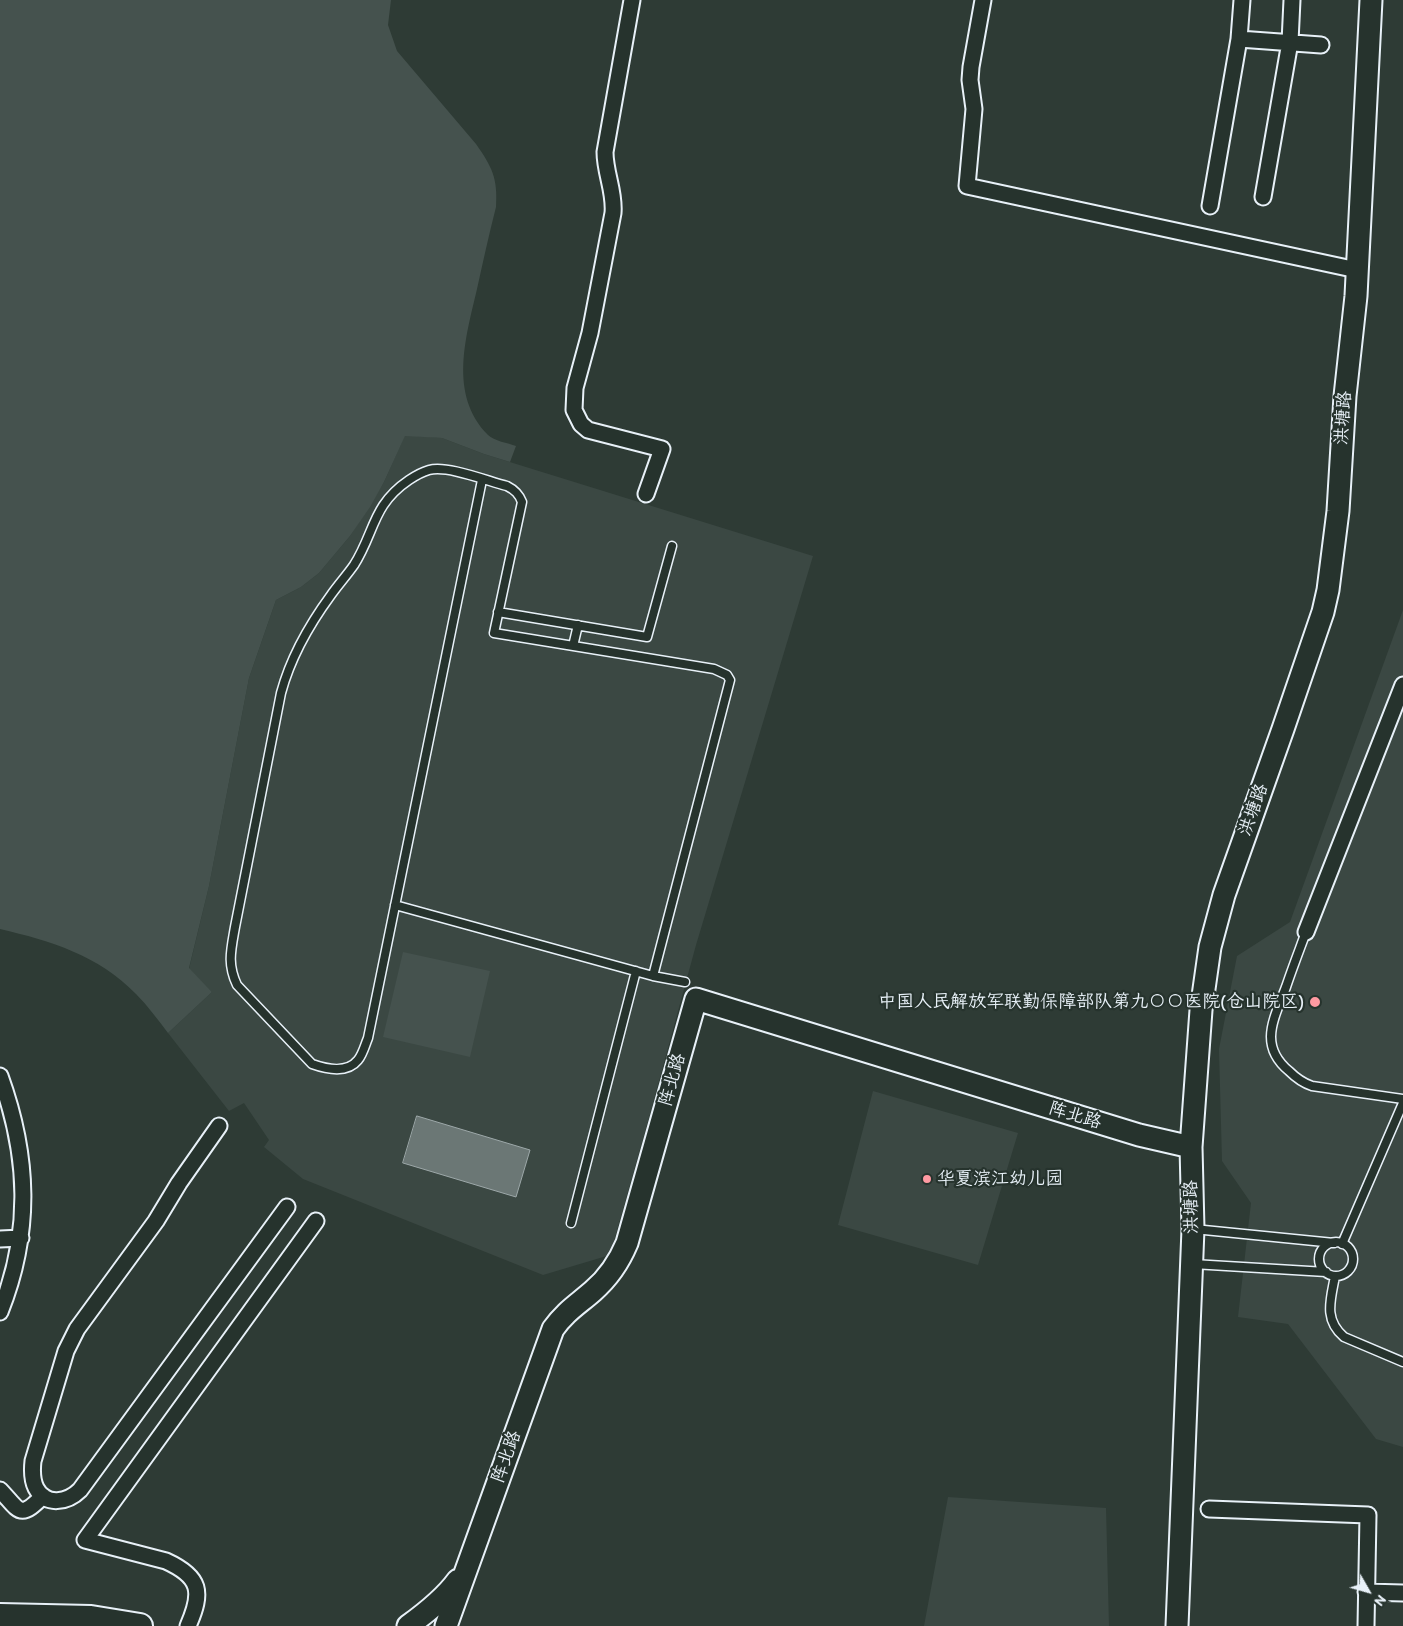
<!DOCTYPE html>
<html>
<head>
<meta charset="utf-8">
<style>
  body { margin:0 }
  #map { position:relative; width:1403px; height:1626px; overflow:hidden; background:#2e3b35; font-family:Itim,sans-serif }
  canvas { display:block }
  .north { position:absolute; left:1343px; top:1566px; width:50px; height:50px; -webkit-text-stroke:4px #26332d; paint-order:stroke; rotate:128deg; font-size:14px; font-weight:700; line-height:20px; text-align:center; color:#e8f1f8 }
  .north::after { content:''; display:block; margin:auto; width:18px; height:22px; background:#e8f1f8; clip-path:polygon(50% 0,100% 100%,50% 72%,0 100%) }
</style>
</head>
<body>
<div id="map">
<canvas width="1403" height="1626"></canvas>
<div class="north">N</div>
</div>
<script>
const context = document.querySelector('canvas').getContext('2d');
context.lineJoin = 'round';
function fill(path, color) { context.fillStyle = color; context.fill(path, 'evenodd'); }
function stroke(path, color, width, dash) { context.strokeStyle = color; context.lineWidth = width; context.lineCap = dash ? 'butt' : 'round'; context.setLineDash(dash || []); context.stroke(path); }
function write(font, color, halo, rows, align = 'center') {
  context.font = font + ' Itim,"LXGW WenKai TC",sans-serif'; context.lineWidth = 4.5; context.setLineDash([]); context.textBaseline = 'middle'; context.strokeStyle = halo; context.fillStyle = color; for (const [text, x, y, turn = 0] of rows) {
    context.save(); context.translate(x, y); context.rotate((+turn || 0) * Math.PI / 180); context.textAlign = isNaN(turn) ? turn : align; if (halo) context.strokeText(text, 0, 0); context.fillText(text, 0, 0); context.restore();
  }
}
const built = new Path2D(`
  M405,435l37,3 42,16 329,102 -117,389 -46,169 -40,141 -67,20 -240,-96 -39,-32 5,-7 -25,-37 -15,8 -61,-78 44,-41 -23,-23 20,-83 40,-208 27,-78 25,-13 18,-14 31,-37 34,-54z
  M1403,610v837l-27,-8 -88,-115 -50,-7 13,-114 -29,-42 -3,-112 18,-93 53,-34z
  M873,1091l145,42 -40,132 -140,-40z
  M948,1497l158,11 3,118h-185z`);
const green = new Path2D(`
  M0,0h391l-3,25 9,26 79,93c16,23 22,34 20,63 -7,27 -13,55 -19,82 -11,48 -29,105 11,146 6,6 20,8 28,11l-6,16 -26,-8 -42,-16 -37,-2 -21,46 -14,25 -20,29 -31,37 -18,14 -25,13 -27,78 -40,208 -20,82 23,24 -44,41c-10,-13 -20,-27 -32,-39 -38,-39 -85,-53 -136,-65z
  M403,952l87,19 -20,86 -87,-20z`);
const water = new Path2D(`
  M417,1116l113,34 -14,47 -113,-34z`);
const lane = new Path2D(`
  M482,480l-114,558c-3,7 -5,16 -10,22 -11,14 -32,9 -46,4l-75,-79c-10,-21 -6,-35 -2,-58l46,-234c10,-37 28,-68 50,-98 7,-10 16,-20 23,-30 21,-33 18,-60 55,-85 6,-4 13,-8 20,-10 19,-5 58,11 78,16 8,4 12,8 15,16l-28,131 220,36 13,6 3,5 -77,296
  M498,612l149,25 25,-91
  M573,646l5,-21
  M395,905l258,71 32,6
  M1306,932c-7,19 -14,37 -20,55 -12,32 -28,58 3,84 7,7 14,12 23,15l91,13
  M571,1223l65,-252
  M1194,1229l140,14
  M1319 1259a17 17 0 1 1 34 0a17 17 0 1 1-34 0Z
  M1342,1244l61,-141
  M1193,1264l133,8
  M1335,1276c-4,23 -12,43 9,61l59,25`);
const street = new Path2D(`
  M632,0l-27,152c0,21 10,40 8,61l-23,120 -15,55 -1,22 7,14 7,6 74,19 -16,45
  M983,0l-12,67 -1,13 4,29 -7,77 390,84
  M1239,39l82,6
  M1263,197l27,-155 2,-42
  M1210,206l29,-167 3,-39
  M1306,932l97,-247
  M0,1076c29,80 32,156 0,236
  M219,1126l-40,57 -23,38 -79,108 -11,22 -33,110c-1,9 -1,19 3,27 10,19 32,14 44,2l207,-283
  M0,1239l21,-1
  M0,1490c20,21 19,30 43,6
  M1209,1509l159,6 -2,111
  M1366,1592l37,1
  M188,1626c15,-34 13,-49 -22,-65l-81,-21 231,-319`);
const secondary = new Path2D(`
  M408,1626c18,-13 37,-28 50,-46
  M446,1626l107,-297c13,-18 24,-24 40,-38 15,-13 26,-29 34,-48l69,-244 443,136 52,12
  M1177,1626l16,-397 -2,-82 10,-137 9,-63 14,-52 59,-166 40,-117 5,-22 10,-79 7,-115 11,-100 15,-296`);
const primary = new Path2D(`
  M0,1616l91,2 49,8`);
const markers = [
  [1315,1002,6,"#ff9aa2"],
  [927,1179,5,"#ff9aa2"]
];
const streetNames = [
  ["洪塘路",1344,418,-86],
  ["洪塘路",1254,810,-70],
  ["阵北路",673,1080,-74],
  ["阵北路",1075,1116,17],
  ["洪塘路",1192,1207,-91],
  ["阵北路",507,1457,-70]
];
const poiNames = [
  ["中国人民解放军联勤保障部队第九〇〇医院(仓山院区)",1304,1002],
  ["华夏滨江幼儿园",937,1179,"left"]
];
fill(built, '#3b4843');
fill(green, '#45524e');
fill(water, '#6b7775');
stroke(water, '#9da8a9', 1);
stroke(lane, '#e8f1f8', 11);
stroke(street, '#e8f1f8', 19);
stroke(secondary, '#e8f1f8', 25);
stroke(primary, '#e8f1f8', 28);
stroke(lane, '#26332d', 8);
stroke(street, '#26332d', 15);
stroke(secondary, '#26332d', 21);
stroke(primary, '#26332d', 24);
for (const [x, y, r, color] of markers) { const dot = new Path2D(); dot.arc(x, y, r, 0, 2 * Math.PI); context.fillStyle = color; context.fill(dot); stroke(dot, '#26332d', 2); }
write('18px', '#e8f1f8', '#26332d', streetNames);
write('18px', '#e8f1f8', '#26332d', poiNames, 'right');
</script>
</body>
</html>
